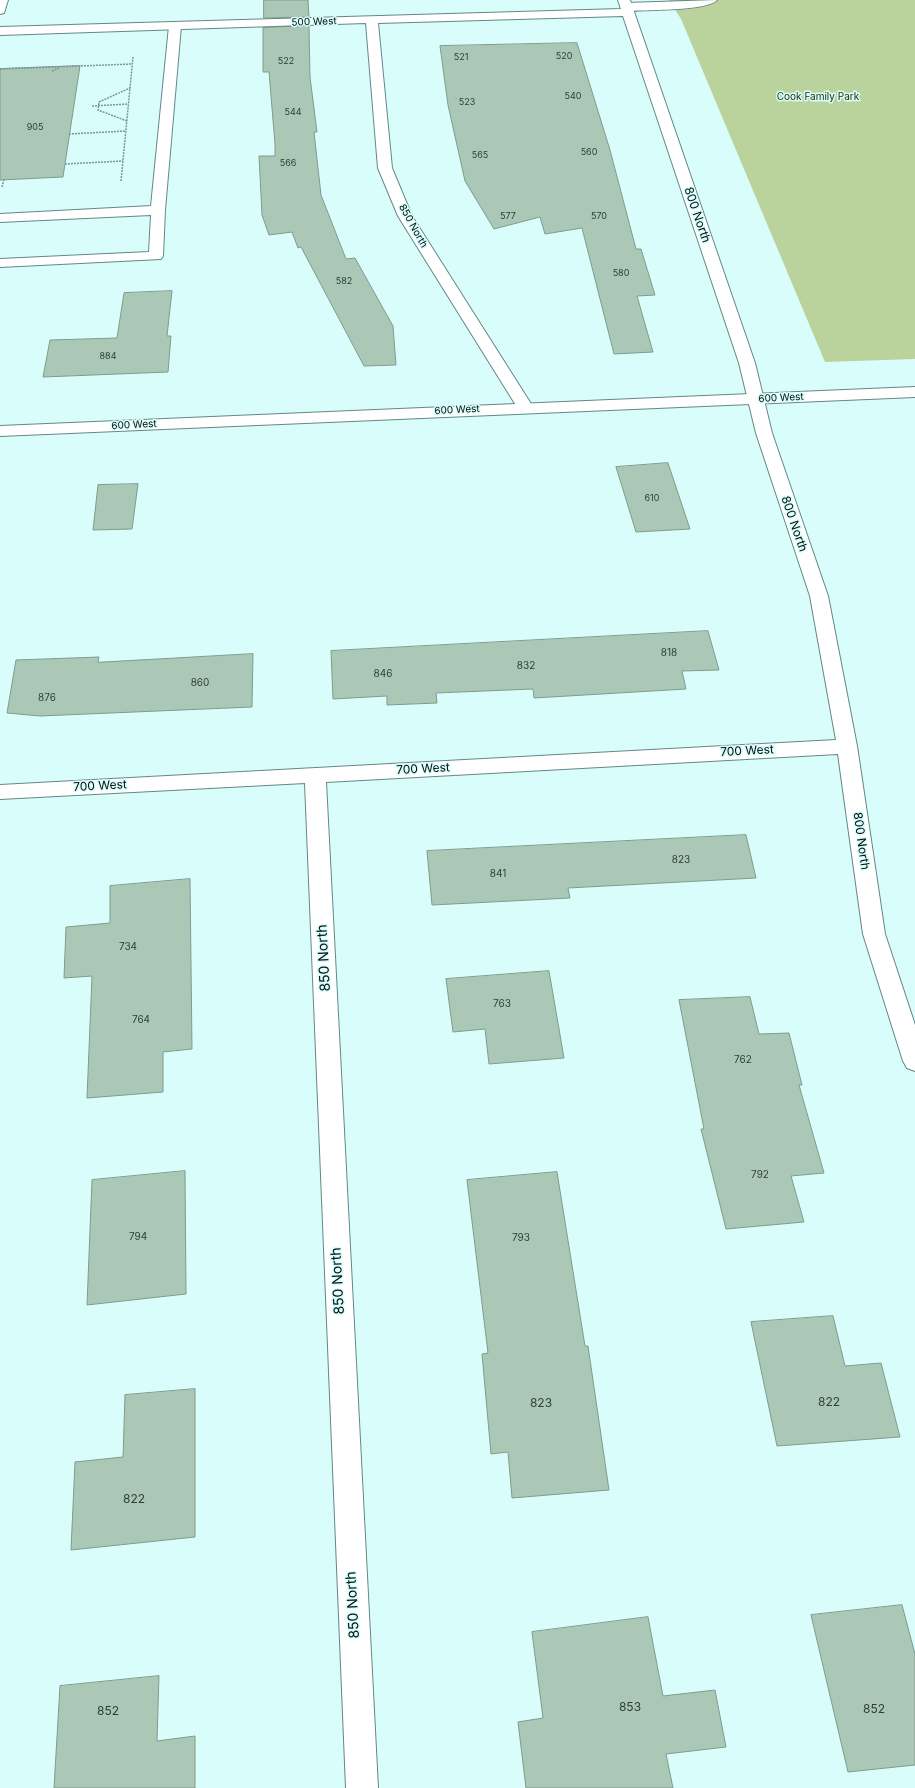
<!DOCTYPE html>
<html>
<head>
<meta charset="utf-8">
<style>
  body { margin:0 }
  canvas { display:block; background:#d8fdfb }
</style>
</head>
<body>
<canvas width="915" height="1788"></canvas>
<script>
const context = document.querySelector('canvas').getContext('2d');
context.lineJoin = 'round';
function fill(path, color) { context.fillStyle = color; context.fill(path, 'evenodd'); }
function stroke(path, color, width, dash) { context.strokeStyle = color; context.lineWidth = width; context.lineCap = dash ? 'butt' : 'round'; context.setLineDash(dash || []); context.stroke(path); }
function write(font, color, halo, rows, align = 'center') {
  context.font = font + ' Inter,sans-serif'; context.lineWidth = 3; context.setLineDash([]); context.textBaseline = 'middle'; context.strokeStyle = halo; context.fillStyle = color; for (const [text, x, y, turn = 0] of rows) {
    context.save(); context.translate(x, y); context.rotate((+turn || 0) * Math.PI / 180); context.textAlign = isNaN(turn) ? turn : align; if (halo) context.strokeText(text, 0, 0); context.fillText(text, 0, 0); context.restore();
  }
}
const green = new Path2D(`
  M669,0h246v359l-90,3 -144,-343z`);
const building = new Path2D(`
  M264,0h44l1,17 -45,1z
  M309,26l1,51 7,55h-3l7,63 25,64 9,-1 38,68 3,39 -32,1 -63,-119 -3,1 -6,-16 -23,3 -7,-20 -3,-59h16v-12l-6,-72h-6v-44z
  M577,43l33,107 26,99h5l14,46 -18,1 16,56 -39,2 -32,-126 -37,6 -5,-17 -46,12 -29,-48 -17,-76 -8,-59z
  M80,66l-17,111 -63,3v-111z
  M172,291l-5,45h4l-3,36 -125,5 7,-37 67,-2 7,-45z
  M668,463l22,66 -54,3 -20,-65z
  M138,484l-6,45 -39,1 5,-45z
  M708,631l11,39 -37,1 4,18 -152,9 -1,-9 -97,4 1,10 -50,2v-9l-54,3 -2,-48z
  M253,654l-1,53 -212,9 -33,-3 9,-53 83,-3 -1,5z
  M746,835l10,43 -188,10 2,10 -138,7 -5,-54z
  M190,879l2,170 -29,3v40l-76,6 5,-122 -28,2 2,-51 44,-4v-37z
  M549,971l15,87 -75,6 -4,-35 -32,3 -7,-53z
  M750,997l9,37 30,-1 13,52h-3l25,88 -33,3 13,46 -78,7 -25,-100h3l-25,-129z
  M185,1171l1,123 -99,11 5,-125z
  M557,1172l28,174h3l21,144 -97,8 -4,-46 -17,2 -9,-100 6,-1 -21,-173z
  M833,1316l12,50 36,-3 19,74 -123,9 -26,-124z
  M195,1389v148l-124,13 4,-88 48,-5 2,-62z
  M902,1605l13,49v111l-67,7 -37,-157z
  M648,1617l15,79 52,-6 11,57 -60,7 7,34h-147l-8,-66 25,-4 -11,-86z
  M159,1676l-2,65 38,-5v52h-141l6,-102z`);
const path = new Path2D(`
  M0,69l132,-5
  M52,71l7,-3
  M92,106l36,-2
  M127,121l-29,-11 1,-8 31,-14
  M69,134l57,-3
  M65,164l58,-3
  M121,181l12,-124
  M2,187l2,-8`);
const lane = new Path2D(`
  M717,0c-8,11 -75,10 -91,11l-4,-2 -2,-2 2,-2 4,-2z
  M175,22l4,1 2,3 -16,184 -2,46 -2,3 -161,8v-8l149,-7 2,-37 -151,7v-8l151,-8 18,-180 2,-3z`);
const street = new Path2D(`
  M0,0h8l-4,13 -4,1z
  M618,0h12l125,363 17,70 56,163 29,150 28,188 30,91v46l-8,-3 -4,-7 -40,-127 -25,-180 -512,28 52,1006h-32l-41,-1005 -305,16v-14l836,-45 -26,-144 -54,-163 -17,-70 -116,-347 -245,7 14,145 20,48 121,191 -2,3 -6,2 -6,-2 -2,-3 -119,-191 -20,-48 -12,-145 -366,12v-8l621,-18z`);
const secondary = new Path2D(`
  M915,387v10l-915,39v-10z`);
const farNumbernames = [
  ["520",564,56],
  ["521",461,57],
  ["522",286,61],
  ["540",573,96],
  ["523",467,102],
  ["544",293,112],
  ["905",35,127],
  ["560",589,152],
  ["565",480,155],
  ["566",288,163],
  ["577",508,216],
  ["570",599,216],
  ["580",621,273],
  ["582",344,281],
  ["884",108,356],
  ["610",652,498]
];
const farStreetnames = [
  ["500 West",314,22,-2],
  ["850 North",413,226,61],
  ["600 West",781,398,-3],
  ["600 West",457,410,-3],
  ["600 West",134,425,-3]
];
const farParknames = [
  ["Cook Family Park",818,97]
];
const numberNames = [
  ["818",669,653],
  ["832",526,666],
  ["846",383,674],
  ["860",200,683],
  ["876",47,698],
  ["823",681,860],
  ["841",498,874],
  ["734",128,947],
  ["763",502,1004],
  ["764",141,1020],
  ["762",743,1060],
  ["792",760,1175],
  ["794",138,1237],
  ["793",521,1238]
];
const streetNames = [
  ["800 North",697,215,71],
  ["800 North",794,524,71],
  ["700 West",747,751,-3],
  ["700 West",423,769,-3],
  ["700 West",100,786,-3],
  ["800 North",861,841,82]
];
const nearNumbernames = [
  ["822",829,1402],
  ["823",541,1403],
  ["822",134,1499],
  ["853",630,1707],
  ["852",874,1709],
  ["852",108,1711]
];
const nearStreetnames = [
  ["850 North",324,958,-93],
  ["850 North",338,1281,-93],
  ["850 North",353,1605,-93]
];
fill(green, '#bad39c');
fill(building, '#abc8b7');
stroke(building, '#809b8c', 1);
stroke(lane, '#658786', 2);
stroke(street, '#658786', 2);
stroke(secondary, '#658786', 2);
stroke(path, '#7c9694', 1.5, [2, 1]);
fill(lane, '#fff');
fill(street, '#fff');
fill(secondary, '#fff');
write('9px', '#2e3d39', null, farNumbernames);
write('10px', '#040f0f', '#d8fdfb', farStreetnames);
write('10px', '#21300b', '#d8fdfb', farParknames);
write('10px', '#2e3d39', null, numberNames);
write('12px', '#040f0f', '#d8fdfb', streetNames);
write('12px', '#2e3d39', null, nearNumbernames);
write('14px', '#040f0f', '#d8fdfb', nearStreetnames);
</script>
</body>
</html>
